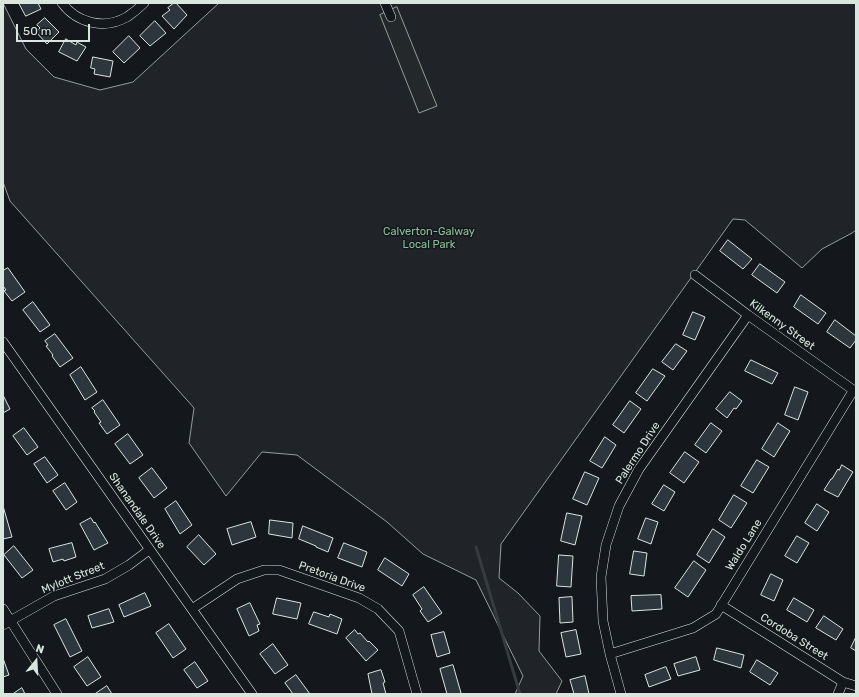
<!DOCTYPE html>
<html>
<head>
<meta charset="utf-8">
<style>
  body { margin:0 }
  #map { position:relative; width:859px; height:697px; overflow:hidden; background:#14181c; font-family:Rubik,sans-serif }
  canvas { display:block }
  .frame { position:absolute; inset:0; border:4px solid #d8e6dc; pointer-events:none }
  .north { position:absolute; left:16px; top:641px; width:40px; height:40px; -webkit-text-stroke:3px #14181c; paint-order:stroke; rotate:18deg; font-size:11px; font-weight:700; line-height:16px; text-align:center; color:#d8e6dc }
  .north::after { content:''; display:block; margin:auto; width:14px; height:18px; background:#d8e6dc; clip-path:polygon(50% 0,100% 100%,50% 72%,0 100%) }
  .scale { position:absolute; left:16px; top:24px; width:74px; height:18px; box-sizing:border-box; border:2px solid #d8e6dc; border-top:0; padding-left:5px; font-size:12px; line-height:14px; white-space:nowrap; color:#d8e6dc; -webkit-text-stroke:3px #14181c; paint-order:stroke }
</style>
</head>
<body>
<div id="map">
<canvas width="859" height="697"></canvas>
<div class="frame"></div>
<div class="north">N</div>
<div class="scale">50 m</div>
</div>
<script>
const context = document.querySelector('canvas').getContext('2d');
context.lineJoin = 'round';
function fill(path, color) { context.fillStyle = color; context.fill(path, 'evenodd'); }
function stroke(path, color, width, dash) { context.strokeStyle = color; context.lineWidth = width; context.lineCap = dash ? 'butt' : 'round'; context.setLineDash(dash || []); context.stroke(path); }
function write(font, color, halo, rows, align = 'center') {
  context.font = font + ' Rubik,sans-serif'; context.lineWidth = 3; context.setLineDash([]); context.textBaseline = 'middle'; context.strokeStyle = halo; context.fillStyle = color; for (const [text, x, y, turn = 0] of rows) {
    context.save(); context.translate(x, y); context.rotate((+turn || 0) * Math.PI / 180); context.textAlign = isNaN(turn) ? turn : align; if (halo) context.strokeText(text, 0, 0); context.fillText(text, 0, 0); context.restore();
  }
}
const green = new Path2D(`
  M3,3l23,46 28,28 46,13 33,-8 86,-79h637v227l-4,3 -30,16 -20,19 -57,-48 -12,-1 -232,325 -2,34 19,15 22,23 -1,35 23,30 -6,13h-41l8,-18 -47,-96 -53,-26 -36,-32 -90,-67 -35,-3 -36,44 -37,-53 5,-35 -184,-207 -7,-19z`);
const parking = new Path2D(`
  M397,7l40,99 -18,7 -39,-98z`);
const stream = new Path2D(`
  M476,547l44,147`);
const building = new Path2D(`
  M19,3h19l3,6 -15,7z
  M174,3h2l11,12 -13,14 -12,-13 8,-6 -2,-2z
  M45,18l14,14 -12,12 -11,-12 4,-4 -3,-3z
  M155,21l11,12 -16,13 -10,-10z
  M129,36l11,12 -16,15 -11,-11z
  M66,39l10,6 1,-3 9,5 -9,14 -18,-9z
  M93,57l20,4 -3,16 -16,-3 1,-5 -4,-1z
  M728,240l24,19 -9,10 -23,-18z
  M760,264l25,18 -8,11 -25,-18z
  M8,268l17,24 -13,9 -8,-10 2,-1 -3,-4v-15z
  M801,295l25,18 -8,11 -24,-17z
  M33,302l17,23 -10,7 -17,-22z
  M693,312l12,5 -10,23 -12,-5z
  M835,320l21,16v4l-6,8 -23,-16z
  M55,334l18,24 -13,9 -8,-11 1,-1 -7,-9 2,-1 -3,-4z
  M676,344l11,7 -14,19 -11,-8z
  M751,360l27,13 -6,11 -27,-13z
  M81,367l16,25 -12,8 -15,-25z
  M653,369l12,7 -18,25 -11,-8z
  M795,387l13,5 -10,28 -13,-5z
  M730,392l12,9 -6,8 -2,-1 -7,10 -11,-9z
  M4,397l6,12 -7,4v-15z
  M103,400l17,25 -13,9 -8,-11 2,-1 -7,-10 1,-1 -3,-3z
  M630,401l11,8 -17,24 -11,-8z
  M711,423l11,8 -16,22 -11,-8z
  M778,423l12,8 -16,26 -12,-8z
  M24,428l14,19 -11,8 -14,-19z
  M128,434l15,21 -13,9 -15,-20z
  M605,437l11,8 -14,23 -12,-7z
  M685,452l14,10 -15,21 -14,-10z
  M45,457l13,18 -11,8 -13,-19z
  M757,460l12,7 -16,26 -12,-7z
  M842,465l11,7 -15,25 -14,-7 7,-11h1l6,-10 1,1z
  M152,468l15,20 -13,10 -15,-20z
  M585,472l14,6 -12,27 -14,-6z
  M65,483l12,19 -11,8 -13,-19z
  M664,485l11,7 -11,19 -12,-7z
  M734,495l13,8 -16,25 -12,-8z
  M176,501l16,24 -12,9 -15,-25z
  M817,504l12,8 -12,19 -12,-8z
  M3,506l9,31 -9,2z
  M567,513l15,3 -7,29 -14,-4z
  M91,518l3,5 1,-1 13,21 -14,7 -14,-26z
  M646,518l12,4 -7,22 -13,-5z
  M270,520l23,3 -1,15 -23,-4z
  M251,522l5,15 -24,8 -5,-16z
  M303,526l30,12 -5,14 -12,-5v-1l-17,-7z
  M713,529l12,8 -16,26 -12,-8z
  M199,535l17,19 -12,11 -17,-18z
  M797,536l12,7 -12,20 -12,-7z
  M72,543l4,14 -12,4 -1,-2 -10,3 -4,-13z
  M344,543l23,9 -5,15 -24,-9z
  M14,546l19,24 -11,8 -18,-23z
  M634,551l13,2 -3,23 -14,-2z
  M559,555l14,1 -2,31 -14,-1z
  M385,558l24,16 -7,12 -24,-16z
  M694,561l12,9 -18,27 -13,-9z
  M771,574l12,6 -9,21 -13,-6z
  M424,587l18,26 -14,9 -8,-11 2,-2 -9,-14z
  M145,593l6,13 -27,11 -5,-12z
  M661,595l1,14 -30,2 -1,-15z
  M572,597l1,25 -13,1 -1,-25z
  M277,598l24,5 -4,16 -24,-5z
  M794,598l20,12 -7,12 -20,-12z
  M250,603l10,21 -3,1 2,6 -10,5 -12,-27z
  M109,609l5,13 -22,6 -4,-12z
  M314,612l15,5 1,-3 12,5 -5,15 -28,-10z
  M824,616l19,13 -7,11 -20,-12z
  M66,619l16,32 -12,6 -16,-32z
  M169,624l17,25 -13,9 -17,-25z
  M355,630l3,4 2,-1 8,9 1,-1 9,9 -12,11 -20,-23z
  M576,630l5,24 -15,3 -5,-24z
  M444,632l6,21 -13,4 -6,-22z
  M856,637v14l-5,-3z
  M273,644l15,21 -13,9 -15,-20z
  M717,648l27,7 -3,13 -27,-8z
  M88,657l13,20 -14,9 -13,-19z
  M696,657l4,13 -22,6 -4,-12z
  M757,660l21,13 -8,12 -20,-13z
  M4,661l5,14 -6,2v-15z
  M195,662l13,19 -11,7 -13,-18z
  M453,665l8,28 -2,1h-12l-7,-25z
  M666,667l5,12 -22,8 -4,-12z
  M381,670l4,12 -2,1 3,11h-14l-4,-20z
  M296,675l14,19h-17l-8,-11z
  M585,676l4,18h-15l-4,-14z
  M107,686l5,8h-17z
  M22,688l3,6h-12z`);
const street = new Path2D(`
  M62,3c15,20 42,27 65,14 6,-4 12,-9 17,-14
  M385,3l6,14
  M695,275l53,40 108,77
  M3,342l249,352
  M721,605l122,77 13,4
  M3,609l54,85
  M192,609l45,-30 27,-9h15l80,28 19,11 21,22 18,63
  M3,625l51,-29 51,-17 24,-14 20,-15
  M610,654l83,-26 23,-14 137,-223
  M621,694l-11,-40 -7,-33 -2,-44 5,-32 13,-39 20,-37 109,-154
  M838,694l5,-12`);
const parkNames = [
  ["Calverton-Galway",429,232],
  ["Local Park",429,245]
];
const streetNames = [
  ["Kilkenny Street",782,325,36],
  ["Palermo Drive",638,453,-57],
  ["Shanandale Drive",137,511,55],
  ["Waldo Lane",744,545,-58],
  ["Pretoria Drive",332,577,20],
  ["Mylott Street",73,578,-22],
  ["Cordoba Street",794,637,32]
];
fill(green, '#202428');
stroke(green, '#939e99', 1);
fill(parking, '#24282b');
stroke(parking, '#939e99', 1);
stroke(stream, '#363b3e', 3);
fill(building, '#2c363c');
stroke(building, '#d8e6dc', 1);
stroke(street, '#d8e6dc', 10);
stroke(street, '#14181c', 9);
write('11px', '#8ac095', '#14181c', parkNames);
write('11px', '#d8e6dc', '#14181c', streetNames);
</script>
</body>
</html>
